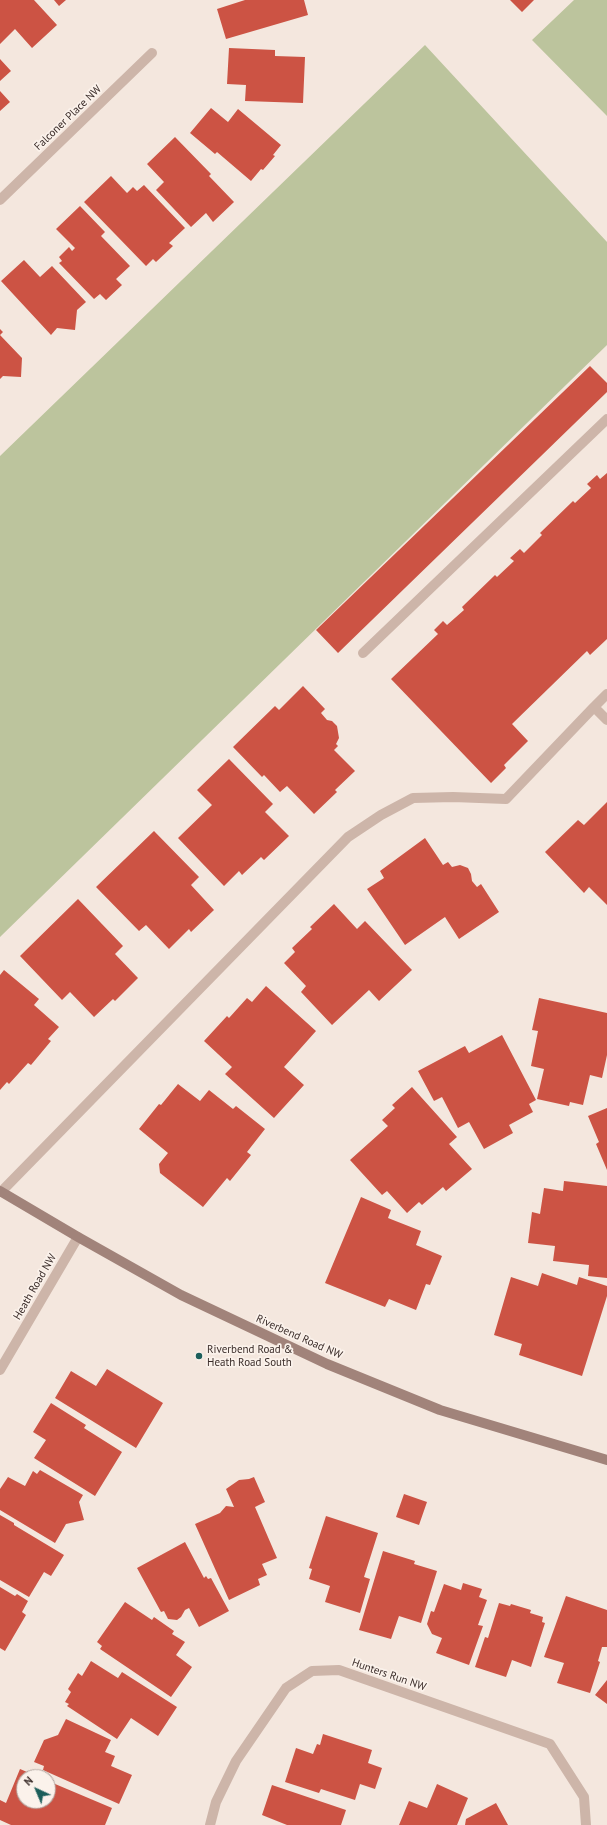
<!DOCTYPE html>
<html>
<head>
<meta charset="utf-8">
<style>
  body { margin:0 }
  #map { position:relative; width:607px; height:1825px; overflow:hidden; background:#f4e7de; font-family:"PT Sans",sans-serif }
  canvas { display:block }
  .north { position:absolute; left:16px; top:1769px; width:40px; height:40px; box-sizing:border-box; background:#fbf2eb; border:1px solid #aea39d; border-radius:50%; rotate:316deg; font-size:11px; font-weight:700; line-height:16px; text-align:center; color:#3a2c29 }
  .north::after { content:''; display:block; margin:auto; width:14px; height:18px; background:#1c5e5a; clip-path:polygon(50% 0,100% 100%,50% 72%,0 100%) }
</style>
</head>
<body>
<div id="map">
<canvas width="607" height="1825"></canvas>
<div class="north">N</div>
</div>
<script>
const context = document.querySelector('canvas').getContext('2d');
context.lineJoin = 'round';
function fill(path, color) { context.fillStyle = color; context.fill(path, 'evenodd'); }
function stroke(path, color, width, dash) { context.strokeStyle = color; context.lineWidth = width; context.lineCap = dash ? 'butt' : 'round'; context.setLineDash(dash || []); context.stroke(path); }
function write(font, color, halo, rows, align = 'center') {
  context.font = font + ' "PT Sans",sans-serif'; context.lineWidth = 3.5; context.setLineDash([]); context.textBaseline = 'middle'; context.strokeStyle = halo; context.fillStyle = color; for (const [text, x, y, turn = 0] of rows) {
    context.save(); context.translate(x, y); context.rotate((+turn || 0) * Math.PI / 180); context.textAlign = isNaN(turn) ? turn : align; if (halo) context.strokeText(text, 0, 0); context.fillText(text, 0, 0); context.restore();
  }
}
const green = new Path2D(`
  M574,0h33v116l-75,-76z
  M425,45l182,197v103l-607,592v-481z`);
const building = new Path2D(`
  M0,0h34l23,25 -25,23 -17,-19 -15,15z
  M54,0h12l-7,6z
  M245,0h59l4,15 -82,24 -9,-30z
  M510,0h24l-12,12z
  M229,48l46,2v6l30,1 -2,46 -58,-2 1,-16 -19,-1z
  M0,59l11,12 -11,10z
  M0,91l10,11 -10,9z
  M211,108l17,14 10,-13 43,36 -8,10 2,1 -12,14 -2,-1 -10,12 -34,-29 -2,2 -25,-21z
  M175,137l36,37 -2,2 25,26 -21,20 -7,-9 -15,14 -35,-37 8,-8 -17,-18z
  M111,176l16,17 6,-6 4,4 7,-6 41,43 -16,15 4,3 -17,16 -3,-3 -7,7 -62,-64z
  M80,206l25,26 -4,4 29,30 -14,13 6,6 -16,15 -6,-6 -6,5 -35,-36 3,-2 -3,-4 10,-10 3,4 3,-3 -19,-19z
  M24,260l16,17 12,-11 34,36 -9,8 -2,20 -18,-2 -6,7 -50,-54z
  M0,329l3,3 -3,3 22,23 -1,19 -18,-1 -3,3z
  M590,366l17,17v9l-269,261 -22,-23z
  M607,473v166l-17,16 -3,-4 -75,73 16,17 -24,24 2,3 -15,15 -100,-104 47,-45 -4,-4 9,-9 4,4 17,-15 -2,-3 33,-32 2,2 17,-16 -4,-3 10,-9 4,4 18,-18 -2,-2 33,-32 2,2 16,-15 -4,-4 10,-9 3,4z
  M303,686l22,23 -4,4 6,7 5,1 5,5 2,12 -3,6 2,2 -4,4 21,21 -20,19 2,2 -23,22 -27,-28 -7,6 -16,-17 -2,2 -29,-30 42,-41 4,4z
  M229,759l44,45 -8,8 24,24 -25,24 -3,-3 -19,18 -3,-4 -15,15 -46,-48 34,-33 -15,-15z
  M607,802v103l-18,-18 -5,6 -39,-41 33,-32 6,5z
  M154,831l45,46 -8,8 23,25 -23,22 -2,-3 -20,20 -23,-24 -7,6 -43,-44z
  M425,838l18,27 5,-3 4,5 8,-2 8,3 3,6 1,7 5,6 4,-3 18,28 -40,27 -14,-22 -40,28 -38,-56 17,-11 -4,-7z
  M78,899l45,47 -8,8 23,24 -23,23 -2,-2 -19,18 -24,-25 -8,8 -42,-44z
  M334,904l23,25 8,-8 47,49 -33,31 -10,-11 -37,35 -31,-33 5,-6 -22,-23 11,-11 -3,-4 20,-19 -2,-2z
  M4,970l35,29 -5,6 25,22 -11,12 3,2 -20,24 -3,-2 -19,21 -2,-2 -7,8v-115z
  M266,986l50,45 -32,36 20,18 -30,33 -49,-44 7,-7 -28,-26 23,-25 2,2 18,-20 5,4z
  M539,998l68,15v42l-5,23 -12,-3 -7,30 -13,-3 -1,4 -32,-7 7,-30 -13,-3 7,-35 -6,-1z
  M502,1035l34,65 -7,4 4,8 -24,13 4,8 -29,16 -15,-27 -11,6 -16,-31 -8,4 -16,-30 47,-25 4,7z
  M178,1084l22,17 9,-11 24,19 3,-3 29,23 -18,23 4,3 -21,26 -3,-3 -24,29 -43,-34 -1,-9 9,-11 -29,-24 20,-25 2,1z
  M412,1087l45,50 -8,7 23,25 -26,22 -3,-4 -21,18 -3,-3 -12,11 -20,-22 -5,4 -32,-35 38,-34 -6,-6 13,-12 -3,-3z
  M607,1108v62l-11,-26 3,-2 -11,-26z
  M564,1181l43,5v92l-19,-2 1,-11 -36,-4 2,-15 -27,-3 4,-31 8,2 4,-26 19,3z
  M361,1197l30,13 -3,8 33,13 -5,14 26,11 -12,29 -4,-1 -10,26 -27,-11 -4,8 -60,-24z
  M542,1273l35,12 2,-8 28,9v10l-25,80 -63,-21 3,-11 -28,-9 17,-58 27,9z
  M107,1369l56,34 -27,45 -81,-50 16,-27 25,15z
  M51,1403l35,22 -2,3 38,24 -27,44 -61,-38 12,-18 -13,-8z
  M40,1470l43,25 -4,7 5,18 -18,4 -11,19 -55,-33v-21l8,-12 17,9 8,-15 4,3z
  M254,1477l11,25 -10,5 22,51 -15,6 5,11 -9,4 2,6 -31,15 -34,-76 25,-11 6,-7 8,1 -8,-18 13,-9 10,-1z
  M404,1494l23,8 -8,23 -23,-8z
  M0,1515l14,8v2l50,30 -13,21 -7,-4 -15,25 -29,-17z
  M326,1516l52,17 -14,44 6,2 -10,34 -35,-11 5,-16 -21,-7 3,-10 -3,-1z
  M185,1542l19,36 2,-2 2,3 3,-1 18,33 -30,16 -10,-19 -4,2 -4,7 -4,3 -9,-1 -4,-8 -3,1 -24,-44z
  M383,1551l32,10 -1,3 23,7 -16,52 -22,-7 -8,23 -32,-9z
  M463,1583l19,6 -3,8 8,3 -9,25 5,1 -14,39 -33,-12 6,-15 -10,-4 -5,-10 4,-13 3,1 10,-28 17,6z
  M0,1587l15,9 2,-2 11,7 -6,11 4,3 -21,36 -5,-3z
  M566,1596l41,14v37h-5l-4,14 2,1 -10,31 -33,-10 7,-20 -20,-6z
  M125,1602l27,18 2,-3 20,14 -2,3 13,8 -9,13 16,12 -21,30 -71,-48 2,-3 -5,-4z
  M499,1603l11,3 1,-2 20,6 -1,3 13,4 -1,5 3,1 -14,44 -19,-7 -6,17 -31,-10 10,-30 3,1z
  M91,1661l27,17 4,-6 55,35 -19,29 -27,-18 -14,21 -50,-33 2,-2 -4,-2 6,-10 -3,-3 10,-16 4,3z
  M607,1680v24l-12,-9z
  M66,1719l45,21 -6,12 10,4 -4,10 21,9 -13,29 -76,-34 1,-4 -10,-4 10,-22 14,-5z
  M323,1734l49,16 -4,13 14,5 -7,21 -15,-5 -5,16 -34,-11 -2,4 -34,-11 11,-34 17,6 4,-10 3,1z
  M20,1769l19,8h-15v24h24v-20l64,27 -7,17h-94l-11,-5v-20l6,3z
  M437,1784l31,14 -11,27h-58l10,-24 18,7z
  M272,1785l74,25 -5,15h-54l-25,-10z
  M496,1803l12,22h-43l1,-6z`);
const service = new Path2D(`
  M363,653l244,-234
  M594,707l13,-13
  M1,1192l347,-355 33,-22 32,-17 40,-1 53,2 88,-92 13,13`);
const minor = new Path2D(`
  M0,200l152,-147
  M210,1825l6,-23 20,-41 50,-73 26,-17 27,-1 211,74 34,53 2,28`);
const tertiary = new Path2D(`
  M0,1370l78,-133`);
const secondary = new Path2D(`
  M0,1191l78,46 103,58 146,69 113,46 167,50`);
const markers = [
  [199,1356,4,"#1c5e5a"]
];
const streetNames = [
  ["Falconer Place NW",68,118,-44],
  ["Heath Road NW",35,1287,-60],
  ["Riverbend Road NW",299,1337,24],
  ["Hunters Run NW",389,1675,19]
];
const poiNames = [
  ["Riverbend Road &",207,1350],
  ["Heath Road South",207,1363]
];
fill(green, '#bcc49d');
fill(building, '#cc5344');
stroke(service, '#cdb5a9', 10);
stroke(minor, '#cdb5a9', 10);
stroke(tertiary, '#cdb5a9', 10);
stroke(secondary, '#a1837a', 10);
for (const [x, y, r, color] of markers) { const dot = new Path2D(); dot.arc(x, y, r, 0, 2 * Math.PI); context.fillStyle = color; context.fill(dot); stroke(dot, '#fbf2eb', 1.5); }
write('11px', '#3a2c29', '#fbf2eb', streetNames);
write('11px', '#3a2c29', '#fbf2eb', poiNames, 'left');
</script>
</body>
</html>
